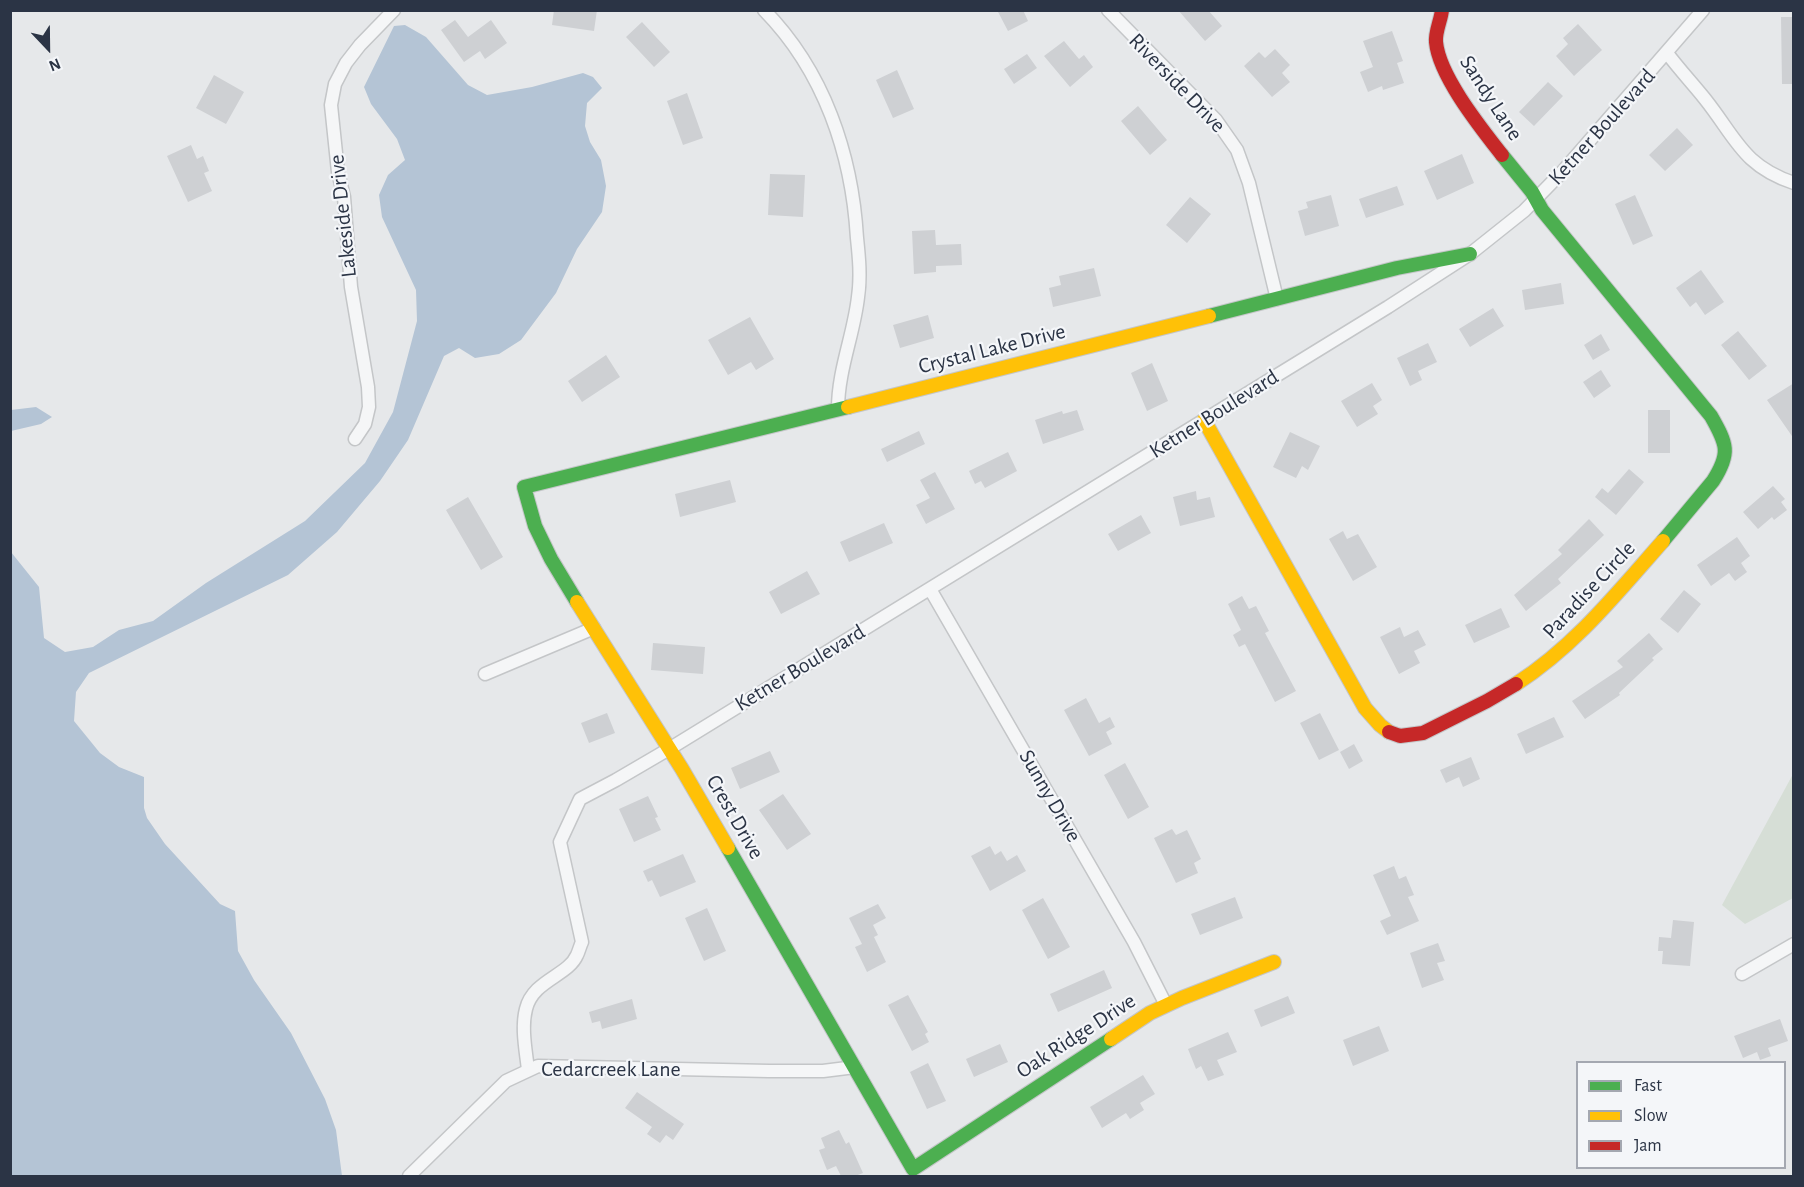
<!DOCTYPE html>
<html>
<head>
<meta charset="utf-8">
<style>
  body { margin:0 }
  #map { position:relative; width:1804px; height:1187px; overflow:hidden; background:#e6e8ea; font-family:"Alegreya Sans",sans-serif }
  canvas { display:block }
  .frame { position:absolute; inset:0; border:12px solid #2b3445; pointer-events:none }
  .legend { position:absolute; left:1576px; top:1061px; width:210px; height:108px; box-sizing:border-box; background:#f4f6f9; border:2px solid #a4a8b1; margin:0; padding:8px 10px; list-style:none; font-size:18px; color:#2b3445 }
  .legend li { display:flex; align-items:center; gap:12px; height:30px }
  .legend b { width:30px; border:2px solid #a4a8b1 }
  .north { position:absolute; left:18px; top:18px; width:60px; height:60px; -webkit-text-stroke:4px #f4f6f9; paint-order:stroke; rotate:158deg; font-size:16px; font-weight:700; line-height:24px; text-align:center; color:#2b3445 }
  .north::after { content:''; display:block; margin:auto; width:21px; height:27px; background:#2b3445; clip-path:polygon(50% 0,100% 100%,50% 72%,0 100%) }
</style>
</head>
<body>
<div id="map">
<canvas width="1804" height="1187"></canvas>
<div class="frame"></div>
<ul class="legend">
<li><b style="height:8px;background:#4caf50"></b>Fast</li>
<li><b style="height:8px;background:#ffc107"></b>Slow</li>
<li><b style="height:8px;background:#c62828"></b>Jam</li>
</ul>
<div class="north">N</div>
</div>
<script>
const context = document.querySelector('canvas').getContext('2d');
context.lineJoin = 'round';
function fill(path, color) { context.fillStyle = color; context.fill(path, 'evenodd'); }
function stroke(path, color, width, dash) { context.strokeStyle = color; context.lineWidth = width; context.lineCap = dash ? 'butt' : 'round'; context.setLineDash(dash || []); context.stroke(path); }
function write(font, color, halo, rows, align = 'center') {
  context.font = font + ' "Alegreya Sans",sans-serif'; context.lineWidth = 4.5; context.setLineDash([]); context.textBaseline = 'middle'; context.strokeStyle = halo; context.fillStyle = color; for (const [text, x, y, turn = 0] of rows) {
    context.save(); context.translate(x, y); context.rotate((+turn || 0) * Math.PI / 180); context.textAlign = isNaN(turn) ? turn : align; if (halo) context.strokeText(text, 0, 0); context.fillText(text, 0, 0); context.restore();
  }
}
const green = new Path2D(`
  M1793,774v124l-48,26 -23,-19z`);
const water = new Path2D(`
  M405,25l21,12 42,48 19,10 45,-8 51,-14 10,4 9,11 -15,15 -2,23 5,16 11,18 5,26 -4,26 -25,37 -21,44 -35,47 -22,14 -24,4 -16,-10 -15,8 -36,84 -28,41 -43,51 -49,43 -199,98 -13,19 -2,29 26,32 19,14 25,10v31l3,10 18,26 55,60 15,7 3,40 16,29 37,53 34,66 11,31 6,46h-331v-624l28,35 5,51 21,14 28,-5 26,-17 34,-9 53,-38 99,-62 60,-58 28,-51 24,-91 -1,-31 -34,-73 -3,-22 9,-20 17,-15 -8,-21 -26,-35 -7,-17 30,-61z
  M36,407l16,10 -11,7 -30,7v-21z`);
const building = new Path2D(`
  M554,10h43l-3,21 -42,-6z
  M997,10h26l5,11 -20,10z
  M1178,10h30l14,16 -17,15z
  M1781,17h13v67h-12z
  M455,20l13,17 23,-17 16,23 -22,16 -5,-8 -16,11 -23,-32z
  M642,22l28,30 -16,15 -28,-30z
  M1578,24l24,26 -28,26 -18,-20 12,-12 -5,-6z
  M1392,31l11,30 -6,2 7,20 -21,7 -1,-4 -14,6 -8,-20 13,-5 -10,-26z
  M1064,41l15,18 5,-4 9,12 -23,20 -26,-31z
  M1275,49l15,16 -8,8 8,9 -18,15 -28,-31 15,-14 6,6z
  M1027,54l10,14 -23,16 -10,-15z
  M897,70l17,39 -21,9 -17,-38z
  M214,75l30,17 -18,32 -30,-16z
  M1548,82l15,14 -29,30 -15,-14z
  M687,93l16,45 -20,7 -16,-44z
  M1138,106l29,34 -17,15 -29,-34z
  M1677,128l16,17 -28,26 -16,-16z
  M191,145l6,14 6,-3 6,15 -5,2 8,18 -24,11 -21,-46z
  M1462,154l12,29 -37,17 -13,-29z
  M770,174l35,1 -2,42 -35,-2z
  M1397,186l7,19 -38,13 -7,-19z
  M1331,195l8,31 -34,10 -7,-25 10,-3 -2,-6z
  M1635,195l18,41 -20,9 -18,-41z
  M1190,197l21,17 -24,29 -21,-18z
  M935,230l1,15 25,-1 1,21 -26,1v6l-22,2 -2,-43z
  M1094,268l7,28 -48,11 -4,-19 12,-3 -2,-9z
  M1701,270l23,32 -19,13 -9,-13 -6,5 -14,-19z
  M1561,283l3,21 -39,6 -3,-20z
  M1493,308l11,18 -34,21 -11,-18z
  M928,315l6,23 -34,10 -7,-23z
  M750,317l24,42 -18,11 -5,-8 -23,13 -20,-35z
  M1738,331l29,35 -18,14 -28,-35z
  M1601,334l9,16 -17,10 -9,-15z
  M1428,343l9,19 -19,9 4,9 -12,6 -13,-28z
  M606,355l14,22 -38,25 -14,-21z
  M1152,363l16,38 -21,10 -16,-38z
  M1601,370l10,16 -17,12 -11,-16z
  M1372,383l10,17 -9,6 5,8 -21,13 -16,-26z
  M1794,383v56l-27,-39z
  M1077,410l7,20 -41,14 -8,-24 27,-9 1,3z
  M1648,410h22v43h-22z
  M919,431l6,13 -38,18 -6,-13z
  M1290,432l30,14 -12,24 -6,-4 -6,12 -23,-11z
  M1008,452l9,19 -32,17 -4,-7 -6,3 -6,-13z
  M1629,469l15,13 -28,33 -21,-18 7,-9 6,5z
  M935,472l20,37 -29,15 -10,-19 14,-7 -10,-18z
  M730,480l6,22 -56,15 -5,-23z
  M1773,486l12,13 -4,3 6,8 -13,10 -2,-3 -14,12 -15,-17z
  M1196,491l1,9 13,-3 5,20 -35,9 -7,-29z
  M468,497l35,60 -22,13 -35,-60z
  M1141,515l10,18 -33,18 -10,-17z
  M1589,519l15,16 -46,44 3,4 -35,28 -12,-16 48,-41 -4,-4z
  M884,523l9,20 -44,19 -9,-20z
  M1343,531l4,8 11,-5 19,33 -24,14 -24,-42z
  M1737,537l13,19 -9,7 6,9 -12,9 -6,-8 -18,13 -14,-21z
  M807,571l13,23 -39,20 -12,-22z
  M1684,590l17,14 -23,29 -18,-14z
  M1242,596l7,13 7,-3 13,25 -4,2 31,58 -21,11 -30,-58 -6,3 -6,-12 8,-5 -13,-26z
  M1501,608l9,19 -36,16 -9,-18z
  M1400,627l4,10 14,-7 8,15 -12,6 6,12 -21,11 -19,-37z
  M1649,633l14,16 -11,9 2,2 -35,33 1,2 -35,24 -13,-18 51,-34 -6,-6z
  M653,643l52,4 -2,27 -52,-4z
  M1086,698l13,25 11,-6 5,10 -9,5 6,12 -23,12 -25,-46z
  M607,713l8,20 -26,10 -8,-20z
  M1320,713l19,37 -20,10 -19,-37z
  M1554,717l10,20 -38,17 -9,-20z
  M1354,744l9,17 -14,8 -9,-17z
  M770,751l10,21 -40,17 -9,-21z
  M1471,757l9,22 -17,8 -4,-10 -13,6 -6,-13z
  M1125,763l24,44 -21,12 -24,-44z
  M783,794l28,40 -24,16 -28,-40z
  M648,796l10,21 -3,1 6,12 -27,12 -15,-33z
  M1172,829l4,6 11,-5 14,29 -7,4 4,10 -22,10 -22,-45z
  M990,846l5,9 6,-4 6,10 10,-6 9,16 -36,20 -19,-35z
  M683,854l13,28 -36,15 -8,-17 -4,2 -5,-11z
  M1394,866l5,13 7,-3 8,19 -6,2 11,24 -32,14 -7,-14 11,-5 -18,-41z
  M1235,897l8,21 -43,17 -9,-21z
  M1043,898l27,49 -22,12 -26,-49z
  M878,904l8,14 -13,7 5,10 -4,2 12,25 -19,10 -12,-25 7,-3 -13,-26z
  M707,908l19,43 -22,10 -19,-43z
  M1673,920l21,2 -4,44 -28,-2 1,-13h-5l1,-14 12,1z
  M1438,943l7,18 -8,2 7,17 -22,8 -12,-35z
  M1104,970l8,18 -54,24 -8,-18z
  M908,995l20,37 -3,2 4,8 -17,9 -24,-46z
  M1288,996l7,17 -34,14 -7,-17z
  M632,999l5,20 -35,10 -2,-8 -8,2 -3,-11z
  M1780,1019l8,22 -20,7 3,8 -11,4 -3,-8 -14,6 -9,-22z
  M1379,1026l10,25 -36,15 -10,-26z
  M1228,1032l9,20 -20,8 7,15 -16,6 -7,-15 -5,3 -8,-20z
  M1000,1044l8,18 -34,15 -8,-18z
  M928,1063l18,38 -19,8 -17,-37z
  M1143,1075l12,19 -15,9 4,7 -14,9 -4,-6 -24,15 -12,-21z
  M637,1092l47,32 -11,16 -7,-5 -6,8 -13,-9 5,-7 -27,-19z
  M839,1130l7,14 3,-2 14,31 -8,3h-14l-5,-10 -9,4 -8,-20 6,-2 -4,-10z`);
const street = new Path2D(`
  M764,10c60,61 88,144 93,228 2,19 4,39 1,59 -4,37 -20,73 -20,112
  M1108,10l108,110 21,30 12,33 28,116
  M1667,53c12,16 26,31 38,46 31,39 38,67 89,84
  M355,439l10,-15 4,-17 -1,-20 -17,-100 -7,-90 -6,-25 -7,-67 4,-21 11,-21 14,-18 34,-35
  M930,589l204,353 32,63
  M485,674l109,-46
  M1742,974l52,-30
  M528,1070c-2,-19 -7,-42 -2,-61 7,-29 42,-33 51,-54 2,-4 3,-9 5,-13l-22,-100 20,-43 36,-19 53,-31 719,-442 82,-53 54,-43 40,-41 139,-160
  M409,1176l97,-95 32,-15 231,5h54l32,-4`);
const fast = new Path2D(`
  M1502,155l30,37 10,18 169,206c16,28 20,37 2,65l-50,60
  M1209,316l188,-48 73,-14
  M577,602l-26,-43 -16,-33 -11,-39 324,-80
  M728,848l185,321 198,-130`);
const slow = new Path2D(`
  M848,407l361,-91
  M1204,420l161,288 15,17 9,7
  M577,602l105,167 46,79
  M1516,684c59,-38 101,-91 147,-143
  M1111,1039l39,-26 32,-15 92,-36`);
const jam = new Path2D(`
  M1442,10c-1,10 -7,22 -6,32 3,34 45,86 66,113
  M1389,732l11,4 23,-3 64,-32 29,-17`);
const streetNames = [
  ["Riverside Drive",1177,83,46],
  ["Sandy Lane",1491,98,57],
  ["Ketner Boulevard",1602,127,-48],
  ["Lakeside Drive",343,216,-96],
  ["Crystal Lake Drive",992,349,-14],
  ["Ketner Boulevard",1214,414,-32],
  ["Paradise Circle",1589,590,-47],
  ["Ketner Boulevard",800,668,-31],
  ["Sunny Drive",1050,796,60],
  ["Crest Drive",735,817,60],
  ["Oak Ridge Drive",1076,1036,-33],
  ["Cedarcreek Lane",611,1069]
];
fill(green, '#d6ded6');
fill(water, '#b4c4d5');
fill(building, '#ced0d3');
stroke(street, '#c4c6c8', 15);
stroke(fast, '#c4c6c8', 16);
stroke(slow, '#c4c6c8', 16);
stroke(jam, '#c4c6c8', 16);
stroke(street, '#f5f6f7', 12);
stroke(fast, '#4caf50', 14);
stroke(slow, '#ffc107', 14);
stroke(jam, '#c62828', 14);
write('22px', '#2b3445', '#f4f6f9', streetNames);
</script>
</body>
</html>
